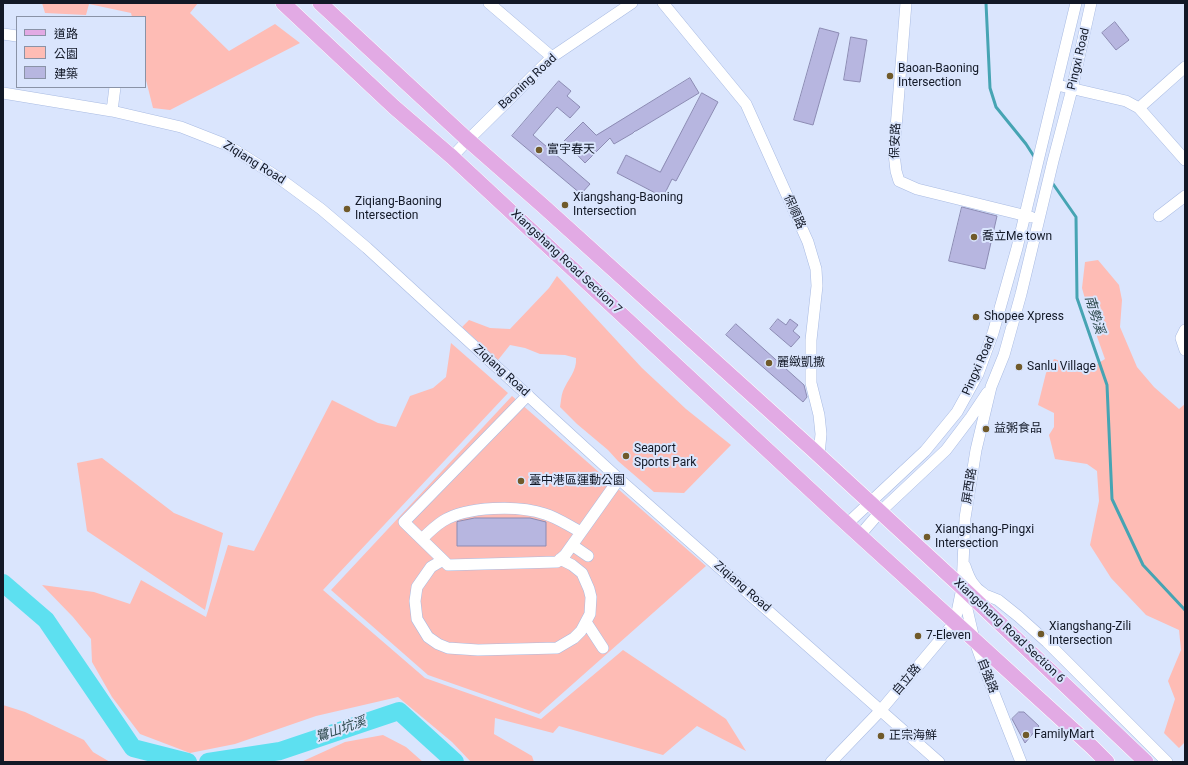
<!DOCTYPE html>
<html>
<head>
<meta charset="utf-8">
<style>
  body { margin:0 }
  #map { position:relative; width:1188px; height:765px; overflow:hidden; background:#dae5fd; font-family:Roboto,"Noto Sans TC",sans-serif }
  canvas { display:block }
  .frame { position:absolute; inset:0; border:4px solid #121826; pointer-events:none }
  .legend { position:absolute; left:16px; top:16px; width:130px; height:72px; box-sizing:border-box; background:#dae5fd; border:1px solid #8a93a7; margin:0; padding:5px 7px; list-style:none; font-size:12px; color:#121826 }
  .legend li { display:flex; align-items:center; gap:8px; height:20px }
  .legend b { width:20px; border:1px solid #8a93a7 }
</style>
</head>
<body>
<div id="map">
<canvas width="1188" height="765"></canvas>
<div class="frame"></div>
<ul class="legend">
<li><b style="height:5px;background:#e2aae4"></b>道路</li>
<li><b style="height:11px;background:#febcb5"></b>公園</li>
<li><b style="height:11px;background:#b7b6e0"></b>建築</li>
</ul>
</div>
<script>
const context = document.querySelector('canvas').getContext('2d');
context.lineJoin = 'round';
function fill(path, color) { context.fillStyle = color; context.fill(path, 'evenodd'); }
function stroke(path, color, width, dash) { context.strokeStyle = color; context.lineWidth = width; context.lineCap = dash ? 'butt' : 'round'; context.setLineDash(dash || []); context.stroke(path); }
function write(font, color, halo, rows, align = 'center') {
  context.font = font + ' Roboto,"Noto Sans TC",sans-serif'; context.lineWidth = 4; context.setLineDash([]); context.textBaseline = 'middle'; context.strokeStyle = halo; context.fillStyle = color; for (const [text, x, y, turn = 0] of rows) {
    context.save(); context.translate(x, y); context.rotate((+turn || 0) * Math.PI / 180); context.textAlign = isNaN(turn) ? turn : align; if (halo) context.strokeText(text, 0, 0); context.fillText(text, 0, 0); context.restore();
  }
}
const green = new Path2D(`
  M42,3h156l-8,10 39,38 46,-27 25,19 -130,67 -17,-2 -8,-32v-59h-13l-1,-4 -42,-9 -3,11 -41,-2z
  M1098,260l21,25 3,15 -2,27 17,40 17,20 25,22 6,-5v338l-6,6 -15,-15 11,-34 -7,-18 13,-31 -2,-20 -33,-15 -35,-37 -21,-33 9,-44 -2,-30 -10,-7 -32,-5 -6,-24 5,-8v-14l-16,-8 8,-32 8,-14 23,7h17l11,-7 -15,-42 -8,-29 3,-26z
  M557,276l85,92 44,41 45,36 -47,48 -30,-1 -36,-31 -10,-11 -31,-26 -17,-17c1,-5 1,-11 3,-16 5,-12 14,-20 13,-33l-11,-3 -25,-1 -15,-6 -15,-3 -12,15 -36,-33 7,-7 21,8 20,1 39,-41z
  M451,343l57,50 -185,197 102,88 116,41 82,-69 103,69 20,32 -49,-25 -34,29 -104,-29 -6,7 -58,-15 -1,16 38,22 2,6h-63l-19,-20 -54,-45 -82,19 -81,28 -45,9 -50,-19 -28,-37 -20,-35 -1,-23 -18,-22 -31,-32 52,7 36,12 11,-24 65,37 22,-72 26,6 78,-151 46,23 18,4 14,-31 23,-8 13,-11z
  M512,396l194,170 -167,148 -111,-39 -97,-85z
  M102,458l72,55 49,20 -18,77 -118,-79 -10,-68z
  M3,705l22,7 59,28 9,12 17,10h-107z
  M383,735l23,12 17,15h-122l44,-20z`);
const stream = new Path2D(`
  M986,3l4,85 6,19 30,37 9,14
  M1051,181l25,36 1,81 30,87 5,114 31,66 42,45`);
const river = new Path2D(`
  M3,583l43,37 87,128 55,14
  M208,762l72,-11 119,-40 56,51`);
const building = new Path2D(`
  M1115,22l14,18 -13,10 -14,-17z
  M820,28l19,5 -26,92 -19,-5z
  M851,37l16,3 -7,42 -16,-2z
  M690,78l9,15 -63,38h-1l-2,2 -19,11 -4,-6 -25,25 -21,-22 19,-19 13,13z
  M559,81l12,10 -4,5 13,11 -10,11 -13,-11 -24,28 57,49 -9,10 -69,-58z
  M702,93l16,9 -42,79 -4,-2 -9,18 -46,-24 9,-18 34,17z
  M962,207l35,9 -12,53 -36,-8z
  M778,319l8,6 4,-6 8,6 -5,6 7,6 -9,10 -21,-18z
  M736,324l68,61 3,12 -4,5 -77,-67z
  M475,518h55l16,4v24h-89v-24z
  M1019,712h5l15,14 -14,17 -13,-24z`);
const minor = new Path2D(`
  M489,3l63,54
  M663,3l83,101 62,138 8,27 1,17 -6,54v43l8,32 2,19 -2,21
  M906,3l-12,150 2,18 3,10 18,8 114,28
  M3,34l14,2
  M1057,85l69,16 13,7 46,52
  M3,93l109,18 69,16 46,18 52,33 42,31 46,39 252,231 320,283
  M1139,108l46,-41
  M112,111l3,-24
  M452,157l16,-17 84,-83 80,-54
  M1159,216l26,-20
  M1185,330l-4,8 4,12
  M528,395l-124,127 39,38 5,5 109,-3 8,-7 54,-76
  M847,524l78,-73 32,-39 21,-38 15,-41 24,-85 59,-245
  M860,535l20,-23 66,-62 25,-33 16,-24
  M422,539c6,-6 13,-13 21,-18 24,-15 76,-16 102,-7 13,4 24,12 36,18
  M572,545l16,11
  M443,560l-12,7 -14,20 -2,14 2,18 11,18 10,7 10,4 30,2 79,-2 17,-10 7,-7 9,-17 1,-17 -2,-8 -7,-16 -10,-8 -12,-6
  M965,566c4,12 8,21 19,28
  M963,592l11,47 14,39 33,84
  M967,592l21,4 10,4 20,16 29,26 120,120
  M586,622l17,26
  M831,762l50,-52 74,-88 7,-34 3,-70 11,-68 15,-63 13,-32 17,-61 32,-133 19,-72 19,-86`);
const major = new Path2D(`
  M283,3l111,104 58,50 395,367 245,223 15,15
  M320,3l148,137 74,65 270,244 155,143 179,170`);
const markers = [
  [890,76,4,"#705a2a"],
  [539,150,4,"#705a2a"],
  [565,205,4,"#705a2a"],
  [347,209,4,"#705a2a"],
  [974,237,4,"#705a2a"],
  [976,317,4,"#705a2a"],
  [769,363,4,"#705a2a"],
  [1019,367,4,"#705a2a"],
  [986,429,4,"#705a2a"],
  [626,456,4,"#705a2a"],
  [521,481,4,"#705a2a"],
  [927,537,4,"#705a2a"],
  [1041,634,4,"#705a2a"],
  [918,636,4,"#705a2a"],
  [1026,735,4,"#705a2a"],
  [881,736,4,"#705a2a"]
];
const streetNames = [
  ["Pingxi Road",1079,59,-77],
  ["Baoning Road",528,82,-43],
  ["保安路",896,141,-88],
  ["Ziqiang Road",254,163,32],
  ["保順路",794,212,66],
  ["Xiangshang Road Section 7",566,262,43],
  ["Pingxi Road",979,366,-66],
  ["Ziqiang Road",501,371,42],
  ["屏西路",970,486,-81],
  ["Ziqiang Road",742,587,41],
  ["Xiangshang Road Section 6",1009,631,43],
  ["自強路",987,676,69],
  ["自立路",907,680,-50]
];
const poiNames = [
  ["Baoan-Baoning",898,69],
  ["Intersection",898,83],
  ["富宇春天",547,150],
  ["Xiangshang-Baoning",573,198],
  ["Intersection",573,212],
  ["Ziqiang-Baoning",355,202],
  ["Intersection",355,216],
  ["喬立Me town",982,237],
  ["Shopee Xpress",984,317],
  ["麗緻凱撒",777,363],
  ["Sanlu Village",1027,367],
  ["益粥食品",994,429],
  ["Seaport",634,449],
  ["Sports Park",634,463],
  ["臺中港區運動公園",529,481],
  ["Xiangshang-Pingxi",935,530],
  ["Intersection",935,544],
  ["Xiangshang-Zili",1049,627],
  ["Intersection",1049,641],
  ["7-Eleven",926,636],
  ["FamilyMart",1034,735],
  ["正宗海鮮",889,736]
];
const waterNames = [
  ["南勢溪",1094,315,73],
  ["鷺山坑溪",341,730,-19]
];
fill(green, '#febcb5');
stroke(stream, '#46a4b3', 3);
stroke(river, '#5de0f0', 18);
fill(building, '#b7b6e0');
stroke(building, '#8c8bb3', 1);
stroke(minor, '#a9bbe2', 12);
stroke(major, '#fff', 16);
stroke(minor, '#fff', 11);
stroke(major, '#e2aae4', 15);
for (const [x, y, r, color] of markers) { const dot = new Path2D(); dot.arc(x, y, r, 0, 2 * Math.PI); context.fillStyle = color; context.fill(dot); stroke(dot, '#dae5fd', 1.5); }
write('12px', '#121826', '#dae5fd', streetNames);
write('12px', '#121826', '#dae5fd', poiNames, 'left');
write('italic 13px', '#2b484b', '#dae5fd', waterNames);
</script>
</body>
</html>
